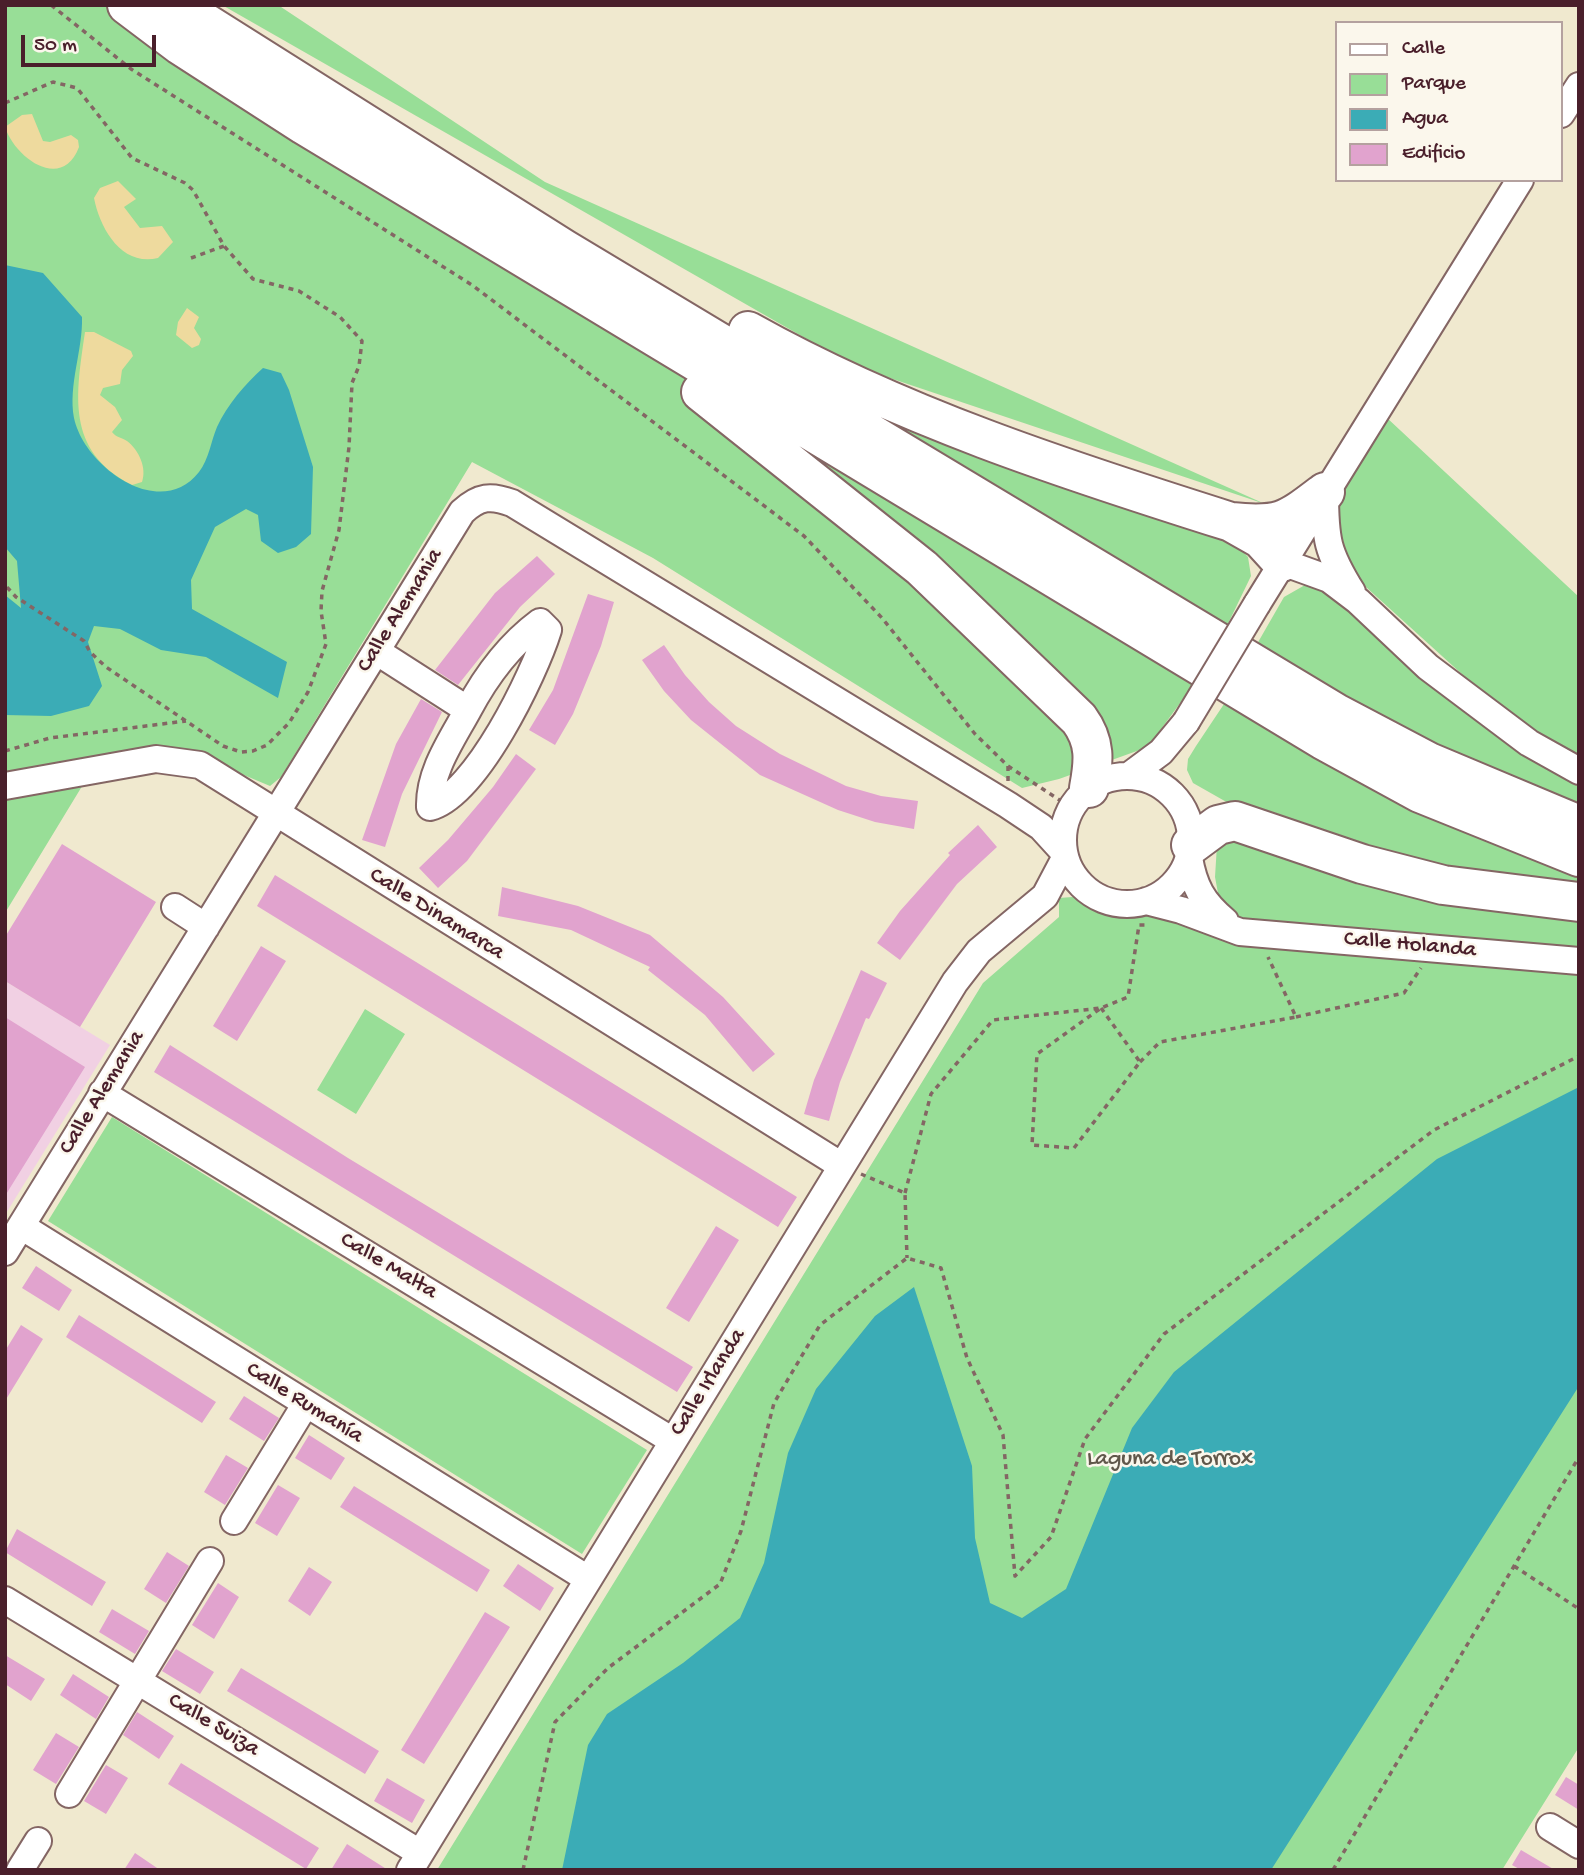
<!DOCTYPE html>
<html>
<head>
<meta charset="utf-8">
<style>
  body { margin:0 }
  #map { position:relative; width:1584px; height:1875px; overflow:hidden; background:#f0e9cf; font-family:"Gochi Hand",sans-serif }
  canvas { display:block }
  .frame { position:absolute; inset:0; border:7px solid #4a1f2b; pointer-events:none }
  .legend { position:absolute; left:1335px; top:21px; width:228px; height:161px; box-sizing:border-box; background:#fbf7ec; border:2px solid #b4a19f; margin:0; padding:9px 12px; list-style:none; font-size:21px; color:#4a1f2b }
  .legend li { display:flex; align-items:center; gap:14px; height:35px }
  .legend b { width:35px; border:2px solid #b4a19f }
  .scale { position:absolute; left:21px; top:35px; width:135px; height:32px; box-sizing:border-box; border:4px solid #4a1f2b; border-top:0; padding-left:9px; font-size:21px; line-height:24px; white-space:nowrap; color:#4a1f2b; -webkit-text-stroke:5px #fbf7ec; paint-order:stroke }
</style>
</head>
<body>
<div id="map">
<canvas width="1584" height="1875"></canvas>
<div class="frame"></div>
<ul class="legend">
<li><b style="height:9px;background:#fff"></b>Calle</li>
<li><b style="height:19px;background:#98de97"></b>Parque</li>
<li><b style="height:19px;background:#3bacb6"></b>Agua</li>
<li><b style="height:19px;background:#e1a3ce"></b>Edificio</li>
</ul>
<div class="scale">50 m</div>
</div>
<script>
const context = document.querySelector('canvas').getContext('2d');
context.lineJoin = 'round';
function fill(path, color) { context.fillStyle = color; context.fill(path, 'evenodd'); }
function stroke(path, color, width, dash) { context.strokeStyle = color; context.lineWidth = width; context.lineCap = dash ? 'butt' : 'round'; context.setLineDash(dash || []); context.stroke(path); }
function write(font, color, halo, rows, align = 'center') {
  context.font = font + ' "Gochi Hand",sans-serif'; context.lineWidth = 5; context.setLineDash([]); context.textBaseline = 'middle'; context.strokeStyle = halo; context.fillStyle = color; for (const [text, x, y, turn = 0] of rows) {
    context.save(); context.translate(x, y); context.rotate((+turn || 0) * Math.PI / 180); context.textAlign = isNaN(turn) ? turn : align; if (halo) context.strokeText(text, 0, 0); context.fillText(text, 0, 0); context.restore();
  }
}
const built = new Path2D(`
  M5,981l105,64 -105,170z`);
const green = new Path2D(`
  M5,5h101l197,141 891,538 -46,63 -89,32 -37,9 -369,-230 -181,-96 -191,315 -11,9 -69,-29 -100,-2 -96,158z
  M222,5h56l267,177 720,322 -411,-138z
  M827,393l403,145 18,19 3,19 -27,56z
  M1386,417l193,180v163l-72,-45 -151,-137 -21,-42 4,-40z
  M1305,585h15l259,195v30l-98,-41 -129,-64 -95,-61 27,-47z
  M1226,701c113,70 226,133 353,173v19l-120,-17 -229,-72 -37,-21 -6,-13 1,-11 8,-13z
  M1235,832l344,79v836l-77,123h-1065l546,-887 76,-66v-19l27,-2 67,12 67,-4 -5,-27 2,-32z
  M365,1009l40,25 -49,80 -39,-24z
  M112,1117l535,333 -65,104 -534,-333z`);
const sand = new Path2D(`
  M32,114l11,27 7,1 21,-7 7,5 1,7c-17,45 -64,11 -74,-20l17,-12z
  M118,181l18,18 -12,8 16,21 22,-2 11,16 -15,16c-36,9 -58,-29 -64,-60l6,-10z
  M187,308l12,9 -5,11 7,11 -2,6 -7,3 -16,-13 2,-13z
  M85,332h9l37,19 2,5 -11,14 -2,14 -17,4 -3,7 15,12 7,13 -10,12c5,6 9,5 15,9 12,9 20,27 15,41l-10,3c-67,-34 -56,-91 -47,-153z`);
const water = new Path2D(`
  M5,265l38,8 39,44c1,33 -14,68 -8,101 10,48 86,104 125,54 10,-13 12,-31 18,-45 10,-22 28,-43 46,-59l18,5 8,17 24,77 -2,67 -15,13 -18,6 -17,-12 -3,-26 -12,-6 -31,18 -24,53 1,29 95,53 -9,36 -72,-41 -45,-7 -41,-21 -26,-3 -6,16 14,44 -13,20 -38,10 -46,-1v-120l16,13 -4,-47 -12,-14z
  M1579,1087v299l-308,484h-709l26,-125 19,-31 76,-51 57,-45 24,-55 24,-110 28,-64 59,-73 39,-29 58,179 3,72 15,65 32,15 44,-29 66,-161 42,-56 263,-213z`);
const building = new Path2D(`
  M537,556l18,18 -35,33 -62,78 -23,-15 60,-77z
  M588,594l26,8 -13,44 -28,68 -18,31 -26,-15 24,-40z
  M664,645l21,30 24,27 27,24 44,28 66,32 35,10 37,5 -4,28 -39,-7 -37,-12 -78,-35 -69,-55 -27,-29 -22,-31z
  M421,699l21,13 -40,82 -17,53 -23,-7 34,-96z
  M516,754l20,15 -69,92 -29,27 -19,-20 29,-28 45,-53z
  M978,825l19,22 -40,37 -57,76 -23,-17 23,-32 50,-56 -2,-2z
  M62,844l94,58 -76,125 -75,-46v-44z
  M275,875l522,322 -19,30 -521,-321z
  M502,887l76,19 72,29 73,62 52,57 -22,18 -48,-57 -57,-45 2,-3 -79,-37 -73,-14z
  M261,946l25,15 -49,80 -24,-15z
  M861,970l26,13 -18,36 -3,-1 -26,64 -11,39 -25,-7 10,-34z
  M5,1017l80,50 -80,129z
  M170,1045l178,113 345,209 -16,25 -523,-320z
  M716,1226l23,14 -50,82 -23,-14z
  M36,1266l36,24 -13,21 -37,-23z
  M79,1315l137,87 -14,21 -136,-86z
  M21,1325l22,14 -38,62v-50z
  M244,1396l35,22 -15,23 -35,-22z
  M309,1435l36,23 -14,22 -36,-22z
  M226,1455l22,13 -23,37 -21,-13z
  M278,1485l22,13 -23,38 -22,-13z
  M354,1486l136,84 -13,22 -137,-85z
  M17,1529l89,53 -14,24 -87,-54z
  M167,1552l22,14 -23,37 -22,-14z
  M518,1564l36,24 -14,23 -37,-25z
  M309,1567l23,15 -22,34 -22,-15z
  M218,1583l21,14 -25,42 -22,-14z
  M112,1609l37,22 -14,23 -36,-22z
  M485,1612l25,15 -86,137 -23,-14z
  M176,1649l38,23 -14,22 -38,-23z
  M5,1655l40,24 -14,22 -26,-17z
  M241,1668l138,83 -14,23 -138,-83z
  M73,1674l36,23 -13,22 -36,-24z
  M137,1712l37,24 -15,23 -36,-24z
  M56,1733l23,14 -23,37 -23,-14z
  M181,1763l138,85 -13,21 -138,-85z
  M106,1765l22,13 -22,36 -22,-13z
  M1566,1777l13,8v25l-24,-15z
  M387,1778l38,22 -13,23 -38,-22z
  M347,1844l41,26h-57z
  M1521,1850l34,20h-34l-9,-5z
  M135,1853l25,17h-36z`);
const path = new Path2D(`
  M51,5l80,64 341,216 332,251 78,82 93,116 33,32 56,37
  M5,103l48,-21 24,6 55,70 53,25 8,7 31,56 29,33 46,12 41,26 22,24 -3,25 -7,17 -3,64 -10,83 -17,61 -1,20 5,33 -18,48 -19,31 -22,22 -14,6 -12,1 -18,-6 -117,-79 -16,-15 -6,-11 -68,-44 -11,-12
  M191,258l33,-12
  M5,751l45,-13 136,-17
  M1008,766v16
  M1101,1008l39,54 -66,86 -42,-3 5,-91z
  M1296,1017l108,-24 17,-25
  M1140,1062l20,-20 136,-25 -28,-60
  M861,1174l44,19 2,65
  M905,1193l26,-99 62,-74 108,-12 27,-11 11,-72h8
  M1514,1566l65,43
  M523,1870l32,-148 53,-54 112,-84 21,-53 33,-128 46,-78 87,-67 34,10 26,90 36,77 12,141 36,-39 34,-98 79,-105 270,-204 145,-74
  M1333,1870l246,-413`);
const minor = new Path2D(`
  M1561,114l18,-28
  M1325,492c0,47 2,60 27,100
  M1282,562l47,17 29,22 70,66 101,76 50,28
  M1257,604l263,-424
  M376,651l92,59c18,-34 41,-65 72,-88l8,8c-14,45 -72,165 -118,177 -1,-35 21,-66 38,-97
  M1130,775l31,-23 25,-30
  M1063 840a64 64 0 1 1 128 0a64 64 0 1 1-128 0Z
  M5,786l151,-27 44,6 642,401
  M1189,858c5,28 13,44 36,63
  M1146,901l35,9 59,22 339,29
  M175,907l31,20
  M102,1093l571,348
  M21,1226l567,353
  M5,1252l457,-740c17,-16 29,-17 50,-9l496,302 33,22 21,23
  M234,1521l71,-116
  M5,1600l415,253
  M69,1794l141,-233
  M1550,1827l29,18
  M20,1870l18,-29
  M410,1870l545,-888 24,-31 66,-55 19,-36`);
const highway = new Path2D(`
  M127,5l53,40 124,80 1019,615 97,53 159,64
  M177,5l387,244 772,464 93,49 150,63
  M748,331c152,85 318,139 483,191l30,17 21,23
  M701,392l221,176 157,151c17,23 15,42 10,69
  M1231,522c50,5 56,-1 94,-30
  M1191,845l27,-20 17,-4 127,43 81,21 136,17`);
const minorBridge = new Path2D(`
  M1186,722l71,-118`);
const streetNames = [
  ["Calle Alemania",401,611,-58],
  ["Calle Dinamarca",436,915,32],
  ["Calle Holanda",1410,946,5],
  ["Calle Alemania",103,1093,-58],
  ["Calle Malta",388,1267,31],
  ["Calle Irlanda",709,1383,-58],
  ["Calle Rumanía",304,1404,32],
  ["Calle Suiza",213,1726,31]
];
const parkNames = [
  ["Laguna de Torrox",1170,1460]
];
fill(built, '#f1d0e3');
fill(green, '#98de97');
fill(sand, '#eeda9e');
fill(water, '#3bacb6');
fill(building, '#e1a3ce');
stroke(minor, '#846664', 30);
stroke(highway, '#846664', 42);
stroke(path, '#846664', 3.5, [5, 5]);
stroke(minor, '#fff', 26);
stroke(highway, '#fff', 38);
stroke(minorBridge, '#846664', 30, []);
stroke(minorBridge, '#fff', 26);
write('23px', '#4a1f2b', '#fbf7ec', streetNames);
write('23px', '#61584b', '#fbf7ec', parkNames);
</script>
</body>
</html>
